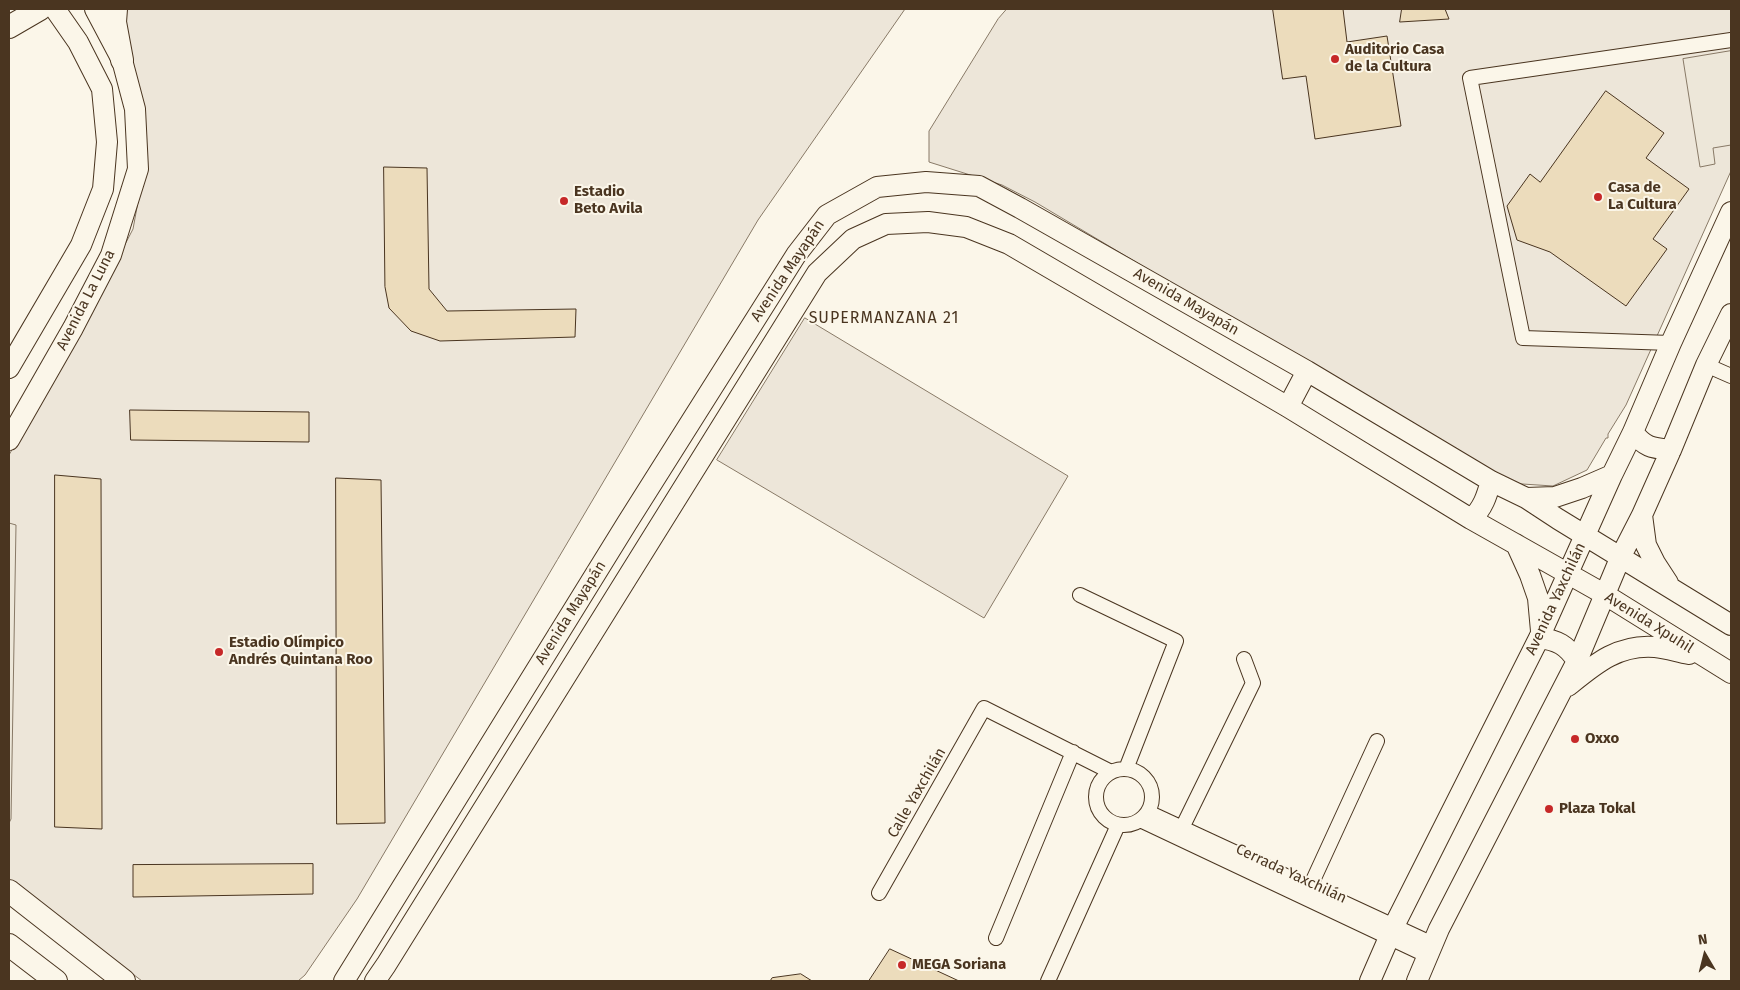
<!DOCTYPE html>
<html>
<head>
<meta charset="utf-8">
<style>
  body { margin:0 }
  #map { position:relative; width:1740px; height:990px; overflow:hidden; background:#fbf6e9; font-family:"Fira Sans",sans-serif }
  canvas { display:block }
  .frame { position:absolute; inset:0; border:10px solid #4a3520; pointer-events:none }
  .north { position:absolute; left:1680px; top:930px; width:50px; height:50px; -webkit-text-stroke:4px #fbf6e9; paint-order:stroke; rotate:352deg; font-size:14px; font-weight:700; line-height:20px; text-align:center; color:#4a3520 }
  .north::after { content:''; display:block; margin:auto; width:18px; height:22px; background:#4a3520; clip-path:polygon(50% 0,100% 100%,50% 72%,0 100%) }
</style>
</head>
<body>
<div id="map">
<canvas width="1740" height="990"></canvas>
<div class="frame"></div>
<div class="north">N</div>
</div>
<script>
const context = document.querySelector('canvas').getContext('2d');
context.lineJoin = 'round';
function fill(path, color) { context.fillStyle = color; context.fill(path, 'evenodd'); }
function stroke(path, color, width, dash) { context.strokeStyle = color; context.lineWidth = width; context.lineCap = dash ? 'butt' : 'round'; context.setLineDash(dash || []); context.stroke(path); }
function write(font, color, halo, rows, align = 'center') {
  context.font = font + ' "Fira Sans",sans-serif'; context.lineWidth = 4; context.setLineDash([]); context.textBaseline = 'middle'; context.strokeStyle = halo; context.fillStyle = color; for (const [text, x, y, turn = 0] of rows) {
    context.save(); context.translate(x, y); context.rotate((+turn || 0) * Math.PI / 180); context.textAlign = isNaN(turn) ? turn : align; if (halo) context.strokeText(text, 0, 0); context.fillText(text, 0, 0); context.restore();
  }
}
const green = new Path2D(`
  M120,9h785l-147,211 -401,679 -52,76 -7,6h-156l-133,-101v-425l96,-172 28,-54 9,-49z
  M1007,9h724v162l-105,234 -18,29v4h-2l-19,32 -34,16 -46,-3 -472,-281 -33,-17 -73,-23v-31l69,-112z
  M805,318l263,158 -84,142 -267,-158z`);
const parking = new Path2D(`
  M1731,51v94l-18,3 2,16 -15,3 -17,-108z
  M9,523l7,2 -5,294 -2,4z`);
const building = new Path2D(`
  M1273,9h70l4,33 40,-6 14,90 -86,13 -9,-63 -23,3z
  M1402,9h43l4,10 -49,3z
  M1606,91l58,42 -18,25 43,31 -36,50 14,10 -41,57 -76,-54 -33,-12 -10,-34 23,-32 10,8z
  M384,167l43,1 2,121 18,22 129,-2 -1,28 -135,4 -29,-10 -22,-23 -4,-21z
  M130,410l179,2v30l-178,-2z
  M55,475l46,4 1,350 -47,-2z
  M336,478l45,2 4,343 -48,1z
  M313,864v30l-180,3v-32z
  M890,949l69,32h-90z
  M801,974l11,7h-42l2,-3z`);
const street = new Path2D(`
  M1671,343l-148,-5 -53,-260 261,-38
  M1706,365l25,11
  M1080,595l96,46 -50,128
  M1096 797a28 28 0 1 1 56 0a28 28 0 1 1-56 0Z
  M1148,812l285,132
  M1140,820l288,136
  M1182,828l71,-145 -9,-24
  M1310,887l67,-146
  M879,893l105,-185 127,64
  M996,938l77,-186
  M1048,981l70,-156`);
const secondary = new Path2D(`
  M9,368l72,-123 22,-56 4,-47 -5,-53 -24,-47 -23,-33
  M1288,407l19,-36
  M1633,432c12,16 20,16 38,18
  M9,440l64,-112 38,-73 27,-86 -3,-60 -13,-49 -27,-51
  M1526,498l29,-1 27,-9 30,-13
  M1642,515l4,30 9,18 13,20
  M1471,519c12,-10 16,-24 20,-38
  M1516,544l14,31 8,23 3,33
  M1539,638c18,2 28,7 38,23
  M1568,686c27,-22 50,-42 87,-39 11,1 23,5 34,7
  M344,981l283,-458 169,-268 31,-40 50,-28 49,-5 53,4 41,22 287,163 184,110 35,17 32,21 173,106
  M375,981l11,-16 431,-692 36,-34 33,-15 42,-2 38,5 43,17 279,163 183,112 133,75 127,79
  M1370,981l24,-55 145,-288 73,-163 21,-43 38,-89 60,-131
  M1417,981l22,-52 138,-268 44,-105 21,-41 29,-65 35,-85 25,-51`);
const primary = new Path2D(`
  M116,9l-1,13 7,38
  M9,27l31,-18
  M9,891l115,90
  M9,945l47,36`);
const markers = [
  [1335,59,5,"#c62828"],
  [1598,197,5,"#c62828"],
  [564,201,5,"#c62828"],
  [219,652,5,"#c62828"],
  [1575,739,5,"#c62828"],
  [1549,809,5,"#c62828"],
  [902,965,5,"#c62828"]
];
const poiNames = [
  ["Auditorio Casa",1345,50],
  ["de la Cultura",1345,67],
  ["Casa de",1608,188],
  ["La Cultura",1608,205],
  ["Estadio",574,192],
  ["Beto Avila",574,209],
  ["Estadio Olímpico",229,643],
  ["Andrés Quintana Roo",229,660],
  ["Oxxo",1585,739],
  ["Plaza Tokal",1559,809],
  ["MEGA Soriana",912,965]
];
const streetNames = [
  ["Avenida Mayapán",788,271,-56],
  ["Avenida La Luna",86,300,-63],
  ["Avenida Mayapán",1186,302,30],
  ["Avenida Yaxchilán",1556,599,-65],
  ["Avenida Mayapán",571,613,-58],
  ["Avenida Xpuhil",1649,623,32],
  ["Calle Yaxchilán",917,793,-60],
  ["Cerrada Yaxchilán",1291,874,25]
];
const neighbourhoodNames = [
  ["SUPERMANZANA 21",884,319]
];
fill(green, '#ede6d9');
stroke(green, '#887966', 1);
fill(parking, '#ede7d9');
stroke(parking, '#887966', 1);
fill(building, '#ecdcbc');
stroke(building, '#4a3520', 1);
stroke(street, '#4a3520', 16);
stroke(secondary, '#4a3520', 22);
stroke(primary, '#4a3520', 24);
stroke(street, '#fbf6e9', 14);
stroke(secondary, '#fbf6e9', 20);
stroke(primary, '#fbf6e9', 22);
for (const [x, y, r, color] of markers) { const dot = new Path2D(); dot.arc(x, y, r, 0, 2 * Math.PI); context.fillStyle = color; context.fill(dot); stroke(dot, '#fbf6e9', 2); }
write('bold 15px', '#4a3520', '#fbf6e9', poiNames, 'left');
write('15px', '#4a3520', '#fbf6e9', streetNames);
context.letterSpacing = '1px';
write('16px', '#4a3520', '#fbf6e9', neighbourhoodNames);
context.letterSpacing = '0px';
</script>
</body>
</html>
